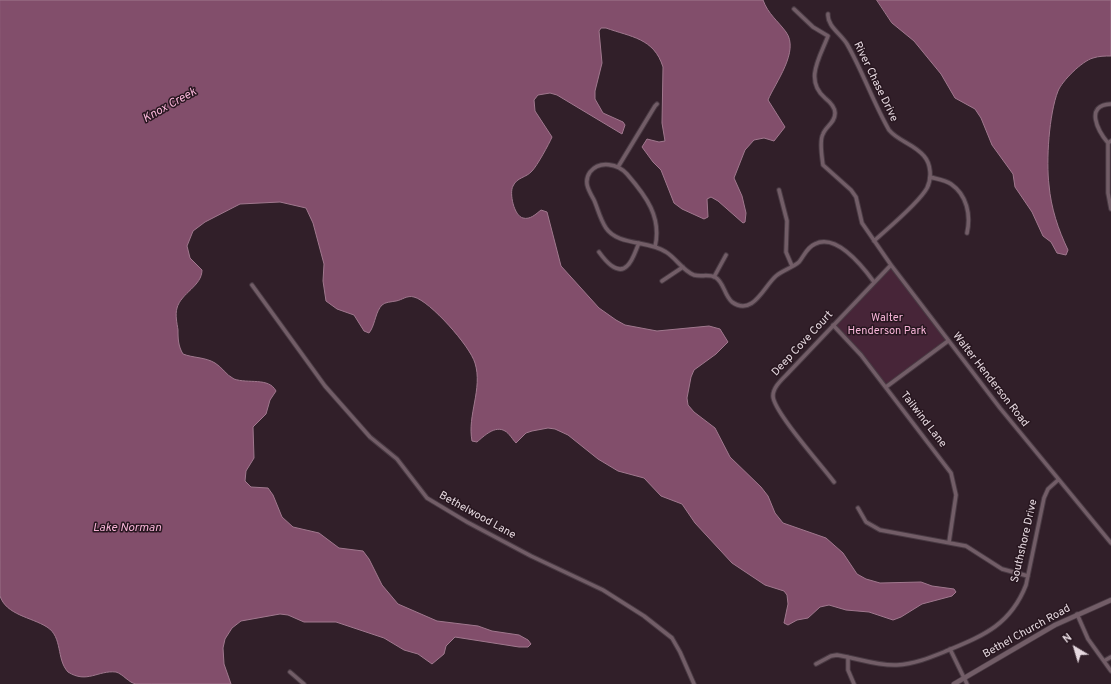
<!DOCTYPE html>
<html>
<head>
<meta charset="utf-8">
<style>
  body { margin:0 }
  #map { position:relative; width:1111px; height:684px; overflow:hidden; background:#311f29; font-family:Overpass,sans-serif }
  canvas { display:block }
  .north { position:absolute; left:1055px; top:628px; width:40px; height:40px; -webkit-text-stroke:3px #27161f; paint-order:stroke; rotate:322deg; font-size:11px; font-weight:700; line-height:16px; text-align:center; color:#e6d9e0 }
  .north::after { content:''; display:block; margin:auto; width:14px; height:18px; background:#e6d9e0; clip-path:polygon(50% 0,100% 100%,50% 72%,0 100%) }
</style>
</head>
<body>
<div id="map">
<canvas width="1111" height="684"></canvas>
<div class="north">N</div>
</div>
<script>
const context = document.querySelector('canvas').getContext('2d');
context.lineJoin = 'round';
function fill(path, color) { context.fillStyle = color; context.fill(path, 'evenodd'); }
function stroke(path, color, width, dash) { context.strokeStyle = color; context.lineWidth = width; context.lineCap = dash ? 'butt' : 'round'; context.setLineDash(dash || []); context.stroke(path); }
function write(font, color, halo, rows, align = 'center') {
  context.font = font + ' Overpass,sans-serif'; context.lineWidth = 3; context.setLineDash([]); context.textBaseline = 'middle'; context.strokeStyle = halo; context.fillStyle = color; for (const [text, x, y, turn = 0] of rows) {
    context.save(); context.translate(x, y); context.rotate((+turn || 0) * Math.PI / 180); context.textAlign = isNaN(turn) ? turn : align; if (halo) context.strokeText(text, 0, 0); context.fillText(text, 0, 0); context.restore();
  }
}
const green = new Path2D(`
  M891,266l56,75 -61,46 -52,-62z`);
const water = new Path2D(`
  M0,0h763c5,14 15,21 23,32 14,19 -11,51 -18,68l17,27 -11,14 -10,-3 -10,2 -9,10 -11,28 8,18 4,17 -1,9 -2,1 -25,-22 -7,-4 -4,2 1,18 -4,2 -22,-10 -8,-6 -13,-33 -8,-8 -11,-15 5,-8 12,3 6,-1 -3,-18 1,-56c-9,-29 -32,-30 -57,-39h-5l-2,3 3,32 -7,28v8l8,14 20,9 2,3 -3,9 -65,-39 -7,-2 -12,2 -4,5 1,11 17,26c-3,7 -15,29 -20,34 -6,7 -15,6 -19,15 -4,7 1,30 10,32 7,2 13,-4 18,-8l6,2 14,54 38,42 17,12 9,5 32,6 52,-5 11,3 8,13 -12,12 -22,16 -3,7 -4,21 1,7 6,7 21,16 15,29 31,30 7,9 7,17 8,10 43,15 17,15 14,21 9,5 14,4 41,-1 11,4 22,3 2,3 -4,4 -30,8 -21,13 -8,3 -24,-8 -23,-2 -17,-5 -9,2 -12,11 -11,2 -9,5 -4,-2 4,-19 -1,-9 -3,-4 -19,-6 -33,-22 -37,-40 -13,-19 -21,-8 -17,-18 -26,-7 -20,-12 -30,-24 -13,-6 -7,-1 -16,3 -6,2 -10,10c-3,-3 -7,-10 -11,-12 -10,-6 -21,5 -28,11l-5,-1c-5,-26 11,-52 3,-78 -5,-17 -45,-62 -61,-66 -7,-2 -12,3 -18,4 -5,1 -11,1 -14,4 -6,6 -7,18 -11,25l-2,3 -5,-2 -10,-16 -17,-6 -11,-8 -3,-20 1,-17 -11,-41 -7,-15 -26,-6 -40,2 -35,18 -12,9 -6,15 3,12 12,12c0,16 -21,23 -25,38 -2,7 0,15 1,22 0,8 0,16 5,24 10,4 22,3 32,9 7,4 11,12 19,16 14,5 35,-2 42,12l-6,9 -4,14 -13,13 1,31 -8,13 -1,10 6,6 17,1 5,7 9,22 11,10 26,6 20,15 24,3 6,8 13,26 16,19 39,17 41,5 14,5 27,4 9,5 3,4 -3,3h-9l-64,-10 -9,9 -2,8 -12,10 -14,-10 -14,-4 -20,-12 -48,-16h-32l-16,-7 -8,-1 -39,7 -9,7 -7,11 -2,9 1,16 7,20c-21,0 -43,0 -64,0 -10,0 -21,0 -31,0 -7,-1 -13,-10 -20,-12 -18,-2 -29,12 -48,0 -12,-13 -5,-35 -21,-45 -16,-10 -41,-12 -47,-31z
  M877,0h234v56c-6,0 -12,0 -18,2 -11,3 -31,23 -35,33 -9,23 -12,70 -9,94 2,23 9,44 19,65l-2,5 -9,-2 -6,-11 -8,-6 -11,-24 -17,-25 -2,-13 -21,-29 -11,-27 -6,-9 -20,-11 -14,-24 -27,-33 -22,-18z`);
const minor = new Path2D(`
  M794,9l19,18 15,9c-8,21 -24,44 -3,62 5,4 10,9 10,15 0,10 -9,13 -12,21 -4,7 -1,23 0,31l28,25 5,7 6,26 29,42 109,143 111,135
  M828,14c-1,12 13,20 19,30 16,28 26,58 42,86 9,11 25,14 35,26 7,8 8,22 3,32 -8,15 -40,41 -53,53
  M1111,104c-27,1 -13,27 -3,39l3,-2
  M1108,143v50l3,16
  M618,167l37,-61 2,-2
  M930,177c7,2 15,3 21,7 16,11 20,31 16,49
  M779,190l8,31 -1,31 6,14
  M655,247c7,-30 -9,-51 -28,-73 -9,-10 -27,-14 -37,-2 -7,10 -1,19 4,28 4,9 6,19 12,28 12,18 43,12 60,24 10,6 17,19 28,23 7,2 14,-1 21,2 9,5 9,18 17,25 21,15 32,-16 44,-26 7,-6 16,-8 23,-14 5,-6 8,-15 16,-18 22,-11 48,23 59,38
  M599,252c5,7 18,24 28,14 6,-5 9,-17 12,-23
  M714,277l12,-22
  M662,281l21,-14
  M252,285l73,101 45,51 27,22 30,39 40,24 64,34 72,34 41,26 28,22 8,14 14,32
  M833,325l28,30 90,118 5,22 -7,47
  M886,387l62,-46
  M834,482c-11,-15 -61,-71 -61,-86 0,-10 11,-18 17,-25l101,-106
  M858,508l8,14 14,8 86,16 36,23 26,7
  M1077,614l11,25 23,32
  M950,649l17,35
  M848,657v13l6,14
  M1104,661l7,-4
  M816,664l15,-8 6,-1c20,3 40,11 60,10 17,-1 32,-7 47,-13 38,-16 66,-26 82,-67l18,-87 4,-9 10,-9
  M290,672l14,12`);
const tertiary = new Path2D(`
  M954,684l101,-59 56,-25`);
const streetNames = [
  ["River Chase Drive",875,82,64],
  ["Deep Cove Court",803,344,-47],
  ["Walter Henderson Road",990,380,52],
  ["Tailwind Lane",923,420,52],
  ["Bethelwood Lane",477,516,29],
  ["Southshore Drive",1025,541,-77],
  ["Bethel Church Road",1027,632,-29]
];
const parkNames = [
  ["Walter",887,319],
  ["Henderson Park",887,332]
];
const waterNames = [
  ["Knox Creek",170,106,-29],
  ["Lake Norman",127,529]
];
fill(green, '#472538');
fill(water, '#824e6b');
stroke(water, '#a0788e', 1);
stroke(minor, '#493a43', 5.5);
stroke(tertiary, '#493a43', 6);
stroke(minor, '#725d67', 3.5);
stroke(tertiary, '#725d67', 4.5);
write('11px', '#e6d9e0', '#27161f', streetNames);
write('11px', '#f6b4d7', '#27161f', parkNames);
write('italic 12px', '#f7b4d7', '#27161f', waterNames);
</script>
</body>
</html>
